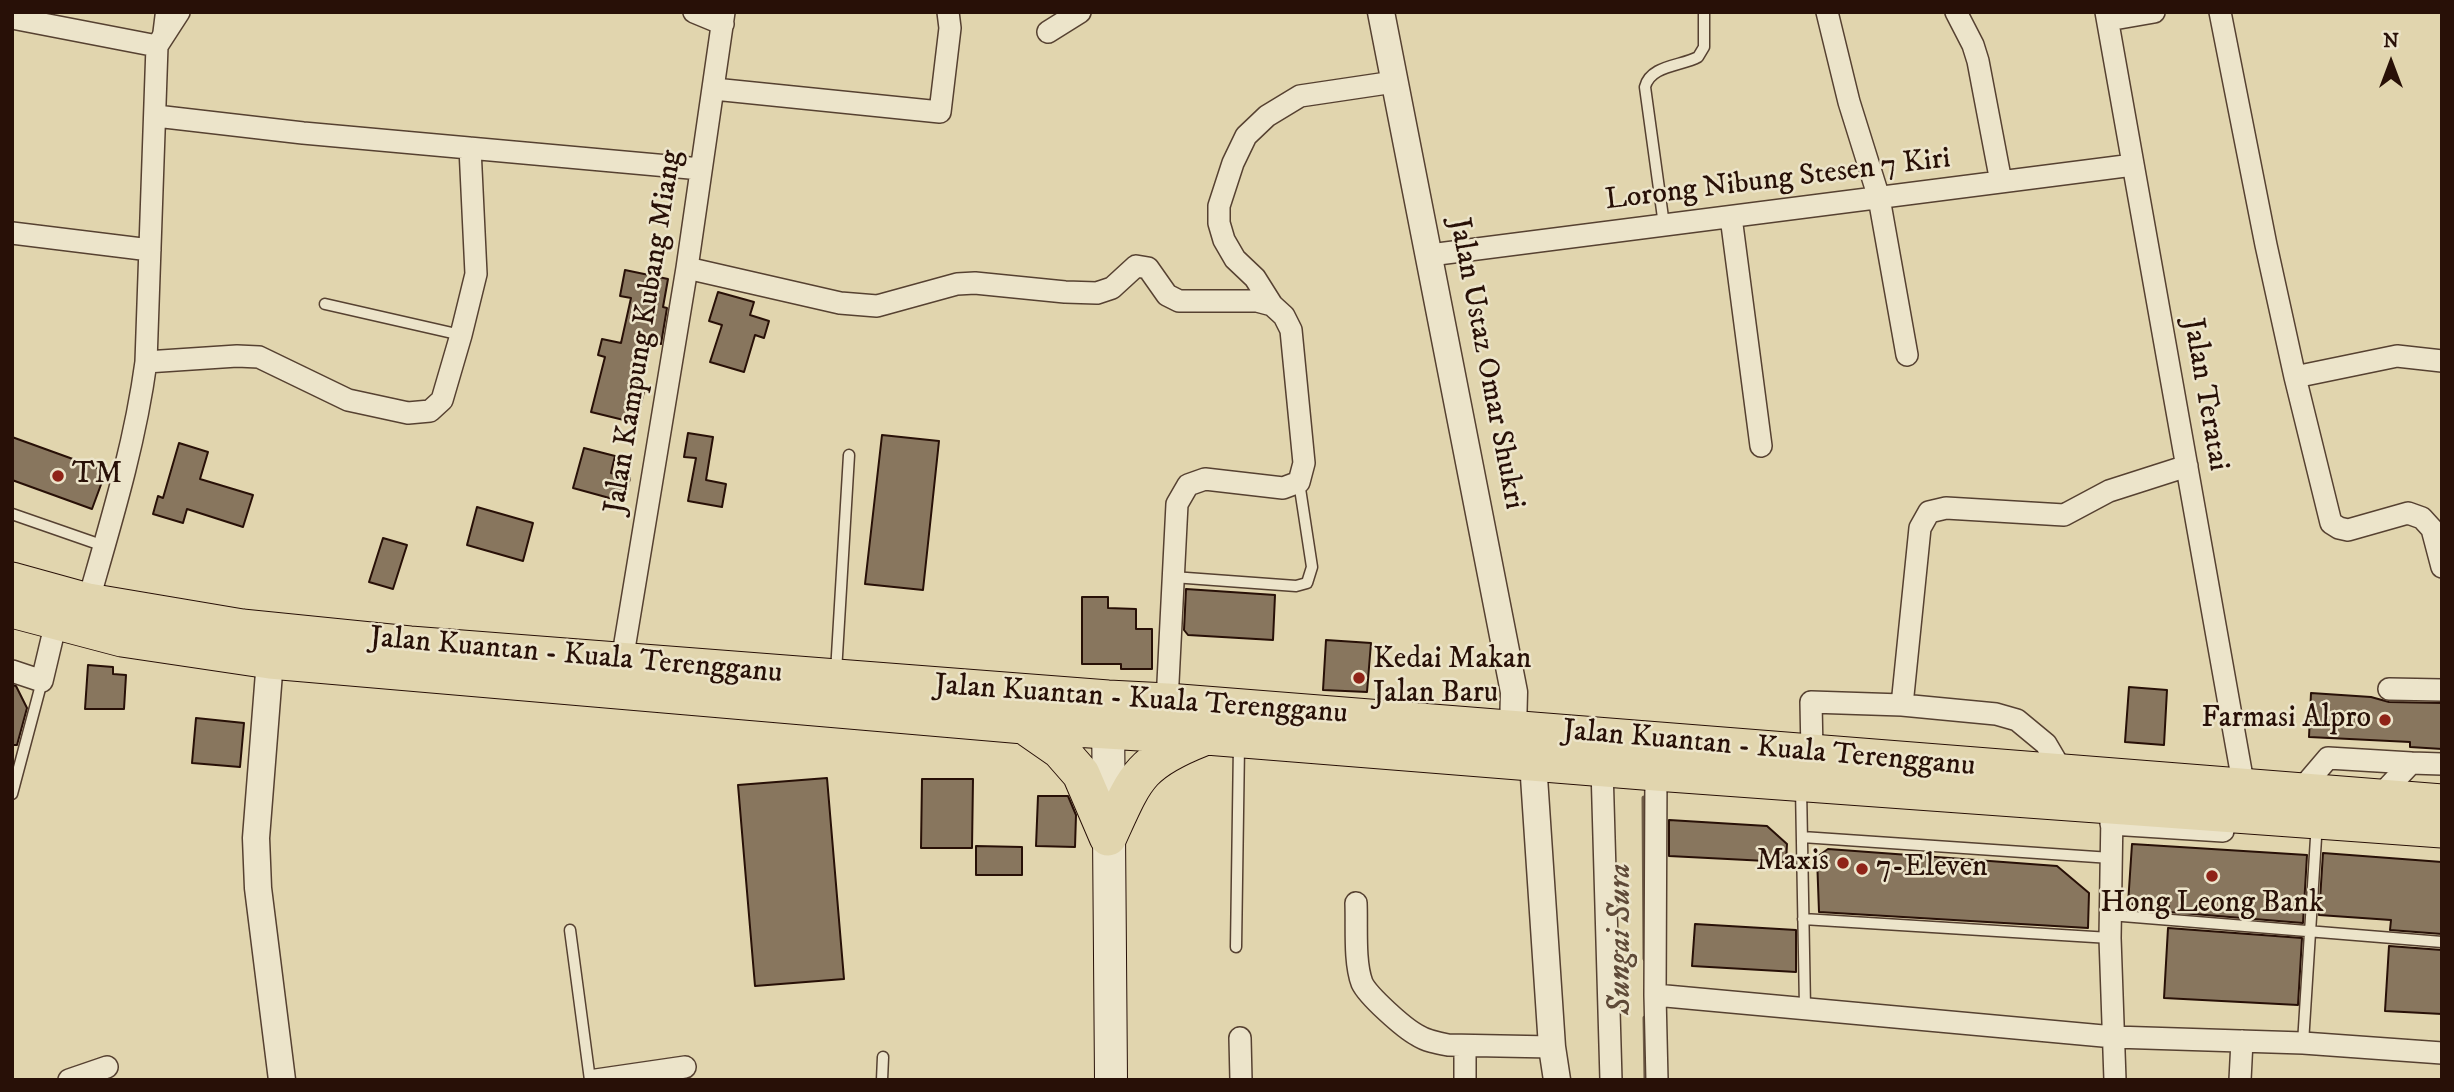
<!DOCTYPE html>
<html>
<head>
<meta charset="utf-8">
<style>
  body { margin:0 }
  #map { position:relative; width:2454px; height:1092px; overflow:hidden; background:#e1d5ae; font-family:"IM FELL DW Pica",serif }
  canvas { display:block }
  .frame { position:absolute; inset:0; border:14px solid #281007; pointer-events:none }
  .north { position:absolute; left:2356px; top:28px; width:70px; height:70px; -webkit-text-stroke:5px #ece4ca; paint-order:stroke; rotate:0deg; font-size:19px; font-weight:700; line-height:28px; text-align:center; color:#281007 }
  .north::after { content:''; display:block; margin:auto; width:24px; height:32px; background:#281007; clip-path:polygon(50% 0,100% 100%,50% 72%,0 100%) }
</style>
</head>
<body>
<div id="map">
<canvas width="2454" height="1092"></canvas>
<div class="frame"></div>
<div class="north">N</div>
</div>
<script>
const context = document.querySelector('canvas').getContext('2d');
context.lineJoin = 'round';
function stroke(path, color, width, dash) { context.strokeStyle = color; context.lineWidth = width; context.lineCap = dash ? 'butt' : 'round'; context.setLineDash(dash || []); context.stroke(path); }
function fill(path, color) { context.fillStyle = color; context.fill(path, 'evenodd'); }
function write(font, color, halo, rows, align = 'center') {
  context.font = font + ' "IM FELL DW Pica",serif'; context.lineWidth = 5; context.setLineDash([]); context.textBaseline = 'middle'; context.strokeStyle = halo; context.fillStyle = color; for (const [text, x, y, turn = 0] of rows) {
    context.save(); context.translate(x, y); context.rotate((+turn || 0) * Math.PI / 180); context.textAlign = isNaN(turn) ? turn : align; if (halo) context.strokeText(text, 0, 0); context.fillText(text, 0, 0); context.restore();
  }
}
const stream = new Path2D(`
  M1644,798l1,161
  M1645,1018l1,62`);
const building = new Path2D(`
  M625,270l43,9 -5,28 4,1 -6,36 -13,-3 -11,45 8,2 -9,35 -45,-11 14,-55 -7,-2 4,-16 19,4 10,-45 -11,-2z
  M718,292l36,10 -4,13 19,6 -5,17 -9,-3 -11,37 -34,-10 12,-37 -13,-4z
  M688,433l25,4 -7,43 20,4 -4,23 -34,-6 8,-43 -12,-1z
  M882,435l57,6 -16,149 -58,-6z
  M12,437l94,34 -14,38 -80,-29z
  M179,443l29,9 -8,27 53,16 -10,32 -56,-18 -4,14 -30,-9 5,-18 5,2z
  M584,448l31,8 -4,17 19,5 -6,24 -51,-14z
  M477,507l56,16 -10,38 -56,-16z
  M383,538l24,7 -14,44 -24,-7z
  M1186,589l89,6 -2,45 -85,-5 -4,-5z
  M1082,597h26v11l28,1v20h16v40h-31v-5h-39z
  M1326,640l45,3 -4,49 -44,-2z
  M88,665l25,2v7l13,1 -2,34h-39z
  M12,685l4,1 11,22 -10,37h-5z
  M2129,687l38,3 -3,55 -39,-3z
  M2311,693l60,4 18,5 53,1v46l-32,-2v-5l-101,-5z
  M196,718l48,5 -4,44 -48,-4z
  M827,778l17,201 -89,7 -17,-201z
  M922,779h51l-1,69h-51z
  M1038,796h30l8,19 -1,32 -39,-1z
  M1669,820l98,6 20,18 -1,18 -117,-6z
  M2132,844l175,11 -4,68 -134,-11v-6l-41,-2z
  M976,846l46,1v28h-46z
  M1828,849l229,17 32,27 -1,35 -269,-16 -2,-55z
  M2323,853l119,9v72l-52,-4 1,-10 -72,-5z
  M1695,924l101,6v42l-104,-6z
  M2168,928l134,10 -4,67 -134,-7z
  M2389,946l53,4v64l-57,-3z`);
const service = new Path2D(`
  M158,36l3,-24
  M1664,225l-19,-138c5,-22 37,-21 53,-30l6,-10v-35
  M325,304l136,31
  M12,514l92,32
  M1173,577l123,9 11,-3 5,-16 -13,-85
  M836,672l13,-217
  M1801,787l4,221
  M12,794l30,-113
  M1802,837l309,21
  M2110,915l332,27
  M1803,919l307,19
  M570,930l20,150
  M1236,947l3,-202
  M2303,1043l13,-205
  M882,1080l1,-23`);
const minor = new Path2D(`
  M694,12l29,12
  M1827,12l22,90 30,96 28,157
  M1956,12l17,33 5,16 23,121
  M2106,12l138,776
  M2220,12l46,233 29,132 36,146 8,5 9,2 60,-17 14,5 10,11 10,38
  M12,18l145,28
  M2108,20l46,-8
  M1048,32l32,-20
  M714,89l226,23 10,-84 -2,-16
  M156,116l147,17 398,36
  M1731,217l30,229
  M12,233l138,17
  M1430,255l703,-90
  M687,268l153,35 37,3 80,-22 18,-1 90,9 32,1 15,-5 24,-22 12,2 19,27 12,6h78l15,4 12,11 7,14 13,133 -5,19 -16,6 -78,-9 -17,6 -11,19 -10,198
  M1272,305l-17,-27 -20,-19 -11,-19 -5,-17v-17l14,-43 13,-27 21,-20 33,-20 94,-14
  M146,362l91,-6 22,1 89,43 60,13 22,-2 12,-11 19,-65 15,-61 -6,-126
  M2295,377l102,-21 45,5
  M88,602c23,-80 47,-158 58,-240l11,-316 22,-34
  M622,661l65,-393 37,-256
  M12,671l30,10 14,-59
  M2389,689l53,1
  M1902,705l18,-177 9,-16 17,-4 118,7 45,-24 78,-25
  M1812,753l-1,-51 91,3 94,9 21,6 29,24 17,29
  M1602,768l9,312
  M1656,772l-1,223 2,85
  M2299,792l29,-34 83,5
  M2378,798l33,-35 31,1
  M2112,812l-2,126 5,142
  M2111,824l112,7
  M1356,903c1,23 -2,59 6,80 6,13 42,45 55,52 9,6 20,8 31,10l104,2
  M1655,995l459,42 189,6 139,10
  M1240,1038l1,42
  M1465,1046v34
  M69,1080l38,-13
  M596,1080l89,-13
  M2240,1080l2,-39`);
const tertiary = new Path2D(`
  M1381,12l133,680 -1,38
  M270,660l-14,178 2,50 24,192
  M1533,762l19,285 5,33`);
const secondary = new Path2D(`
  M1108,708l3,372`);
const trunk = new Path2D(`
  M12,581l76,21 154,26 168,17 698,54 59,3 1275,101
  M12,609l110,29 148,22 754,65 182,11 450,36 786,57
  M1024,725l36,25 21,24 27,63
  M1108,837c27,-59 30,-74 93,-99`);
const markers = [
  [58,476,7,"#8f2418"],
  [1359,678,7,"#8f2418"],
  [2385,720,7,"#8f2418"],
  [1843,863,7,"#8f2418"],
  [1862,869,7,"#8f2418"],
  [2212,876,7,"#8f2418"]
];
const streetNames = [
  ["Lorong Nibung Stesen 7 Kiri",1778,181,-7],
  ["Jalan Kampung Kubang Miang",645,332,-81],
  ["Jalan Ustaz Omar Shukri",1485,364,79],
  ["Jalan Teratai",2204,395,80],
  ["Jalan Kuantan - Kuala Terengganu",576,657,5],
  ["Jalan Kuantan - Kuala Terengganu",1141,701,4],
  ["Jalan Kuantan - Kuala Terengganu",1769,750,5]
];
const poiNames = [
  ["TM",72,476],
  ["Kedai Makan",1373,661],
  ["Jalan Baru",1373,695],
  ["Farmasi Alpro",2371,720,"right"],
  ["Maxis",1829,863,"right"],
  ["7-Eleven",1876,869],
  ["Hong Leong Bank",2212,905,"center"]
];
const waterNames = [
  ["Sungai Sura",1622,939,-90]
];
stroke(stream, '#715e49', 5);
fill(building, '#88765e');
stroke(building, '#281007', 2);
stroke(service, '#564131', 13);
stroke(minor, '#564131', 24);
stroke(tertiary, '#564131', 29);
stroke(secondary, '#281007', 34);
stroke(trunk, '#281007', 39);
stroke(service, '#ece4ca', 10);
stroke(minor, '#ece4ca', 21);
stroke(tertiary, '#ece4ca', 26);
stroke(secondary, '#ece4ca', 32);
stroke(trunk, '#e1d5ae', 37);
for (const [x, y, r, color] of markers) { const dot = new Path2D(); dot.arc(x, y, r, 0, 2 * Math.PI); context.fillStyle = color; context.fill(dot); stroke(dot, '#ece4ca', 2.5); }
write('30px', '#281007', '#ece4ca', streetNames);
write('30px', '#281007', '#ece4ca', poiNames, 'left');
write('italic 32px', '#5f4a38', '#ece4ca', waterNames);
</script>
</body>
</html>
